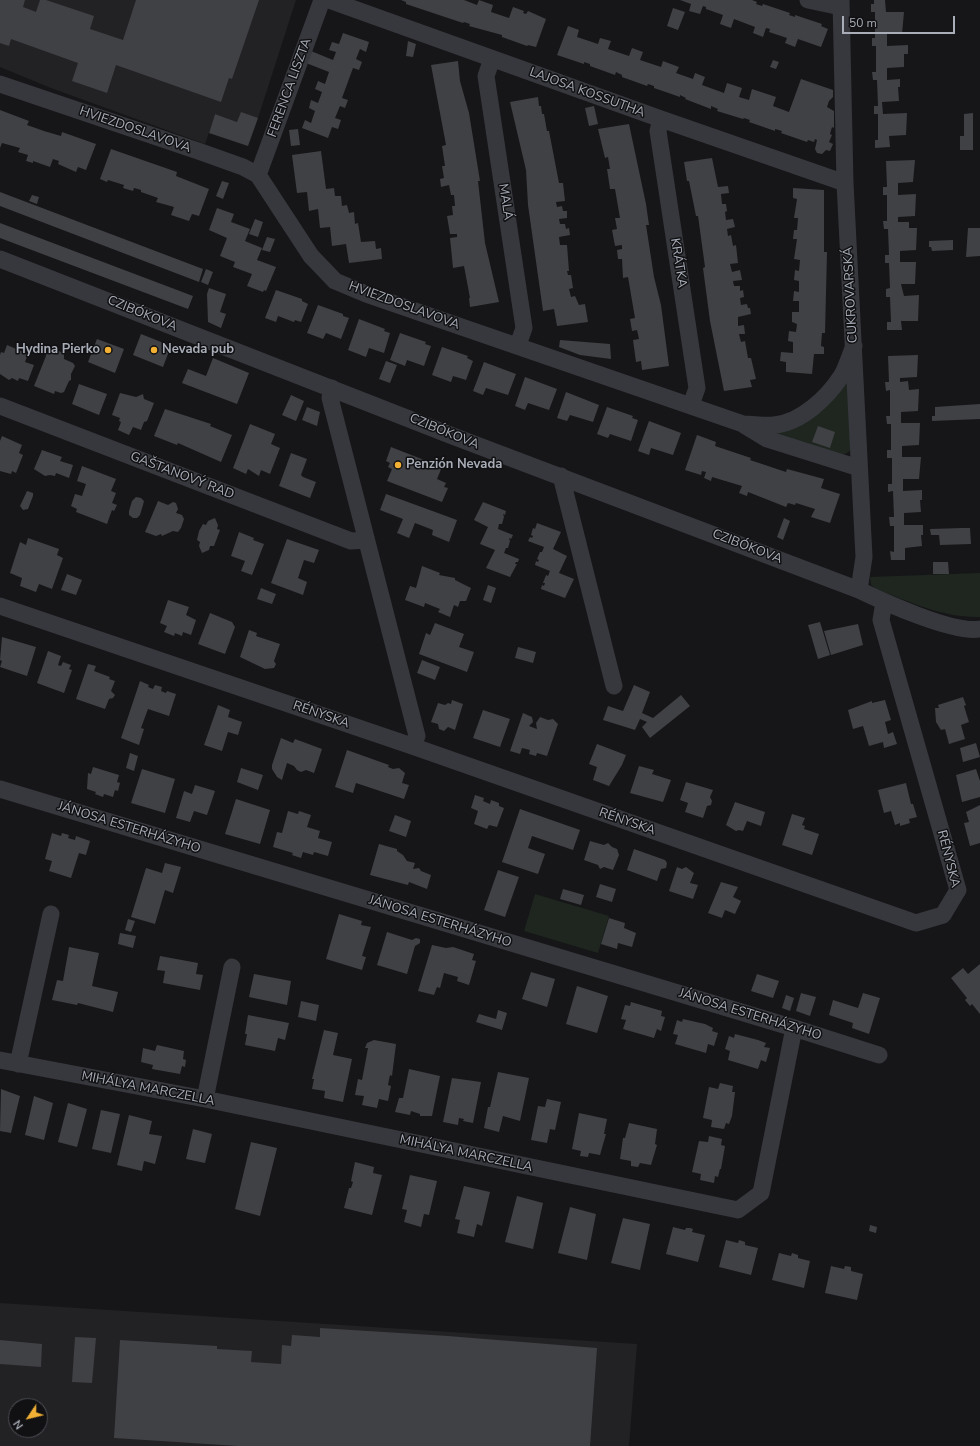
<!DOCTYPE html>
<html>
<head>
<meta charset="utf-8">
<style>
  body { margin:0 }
  #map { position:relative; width:980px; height:1446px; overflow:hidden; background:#161618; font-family:"Nunito Sans",sans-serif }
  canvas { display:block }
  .north { position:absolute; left:8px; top:1398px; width:40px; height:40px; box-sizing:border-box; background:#111113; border:1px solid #4d4f55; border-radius:50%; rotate:235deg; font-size:11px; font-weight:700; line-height:16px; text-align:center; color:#a8adb8 }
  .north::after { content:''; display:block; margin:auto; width:14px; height:18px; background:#f2b134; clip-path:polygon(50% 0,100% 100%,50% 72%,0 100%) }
  .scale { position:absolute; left:842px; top:16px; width:113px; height:18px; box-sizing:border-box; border:2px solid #a8adb8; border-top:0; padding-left:5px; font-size:12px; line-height:14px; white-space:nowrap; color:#a8adb8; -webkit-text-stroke:3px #111113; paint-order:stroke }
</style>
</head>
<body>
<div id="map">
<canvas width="980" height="1446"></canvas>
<div class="north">N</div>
<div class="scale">50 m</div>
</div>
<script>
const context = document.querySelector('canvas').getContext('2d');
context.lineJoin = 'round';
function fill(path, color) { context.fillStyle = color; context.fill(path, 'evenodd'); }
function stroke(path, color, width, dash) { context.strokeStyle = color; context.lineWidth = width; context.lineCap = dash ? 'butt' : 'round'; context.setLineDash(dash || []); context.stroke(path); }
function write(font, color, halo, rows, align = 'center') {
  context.font = font + ' "Nunito Sans",sans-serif'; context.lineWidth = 3; context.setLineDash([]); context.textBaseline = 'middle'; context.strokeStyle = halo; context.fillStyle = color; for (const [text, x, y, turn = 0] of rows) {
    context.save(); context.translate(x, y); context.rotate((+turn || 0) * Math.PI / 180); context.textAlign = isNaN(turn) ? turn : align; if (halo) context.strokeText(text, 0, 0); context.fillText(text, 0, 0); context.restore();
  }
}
const built = new Path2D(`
  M0,0h296l-38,118 -21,4 -22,-8 -10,30 -154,-56 -51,-21z
  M0,1303l637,41 -8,102h-629zM16,1406h24v24h-24z`);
const green = new Path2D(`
  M852,368l1,81 -8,5 -12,1 -57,-20v-4z
  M980,573v44c-37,1 -69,-15 -104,-28l-5,-4 -1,-8z
  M535,894l74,22 -11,37 -74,-22z`);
const building = new Path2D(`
  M0,0h25l-2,7 13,5 4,-12h6l48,16 -4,13 33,11 13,-40h123l-27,79 -3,-1 -8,24 -105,-37 -9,28 -35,-12 6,-18 -67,-24 -2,7 -9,-3z
  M401,0h63l13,5 2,-5 14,5 -2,7 18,6 4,-11 11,4 -1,2 3,1 2,-3 18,8 -10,28 -8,-2 -1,1 -25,-9v-2l-33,-9 1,-2 -6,-2 -1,1 -57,-19v-2z
  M680,0h72l5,2 -1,2 6,2 1,-2 27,9 -1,2 6,2v-2l27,9 -1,2 7,3 -7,18 -23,-8 -3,8 -10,-4 2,-5 -18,-6 1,-3 -4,-1 -3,9 -10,-4 2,-6 -21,-8 -3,9 -11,-4 3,-9 -17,-6v-2l-3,-1 -3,8 -11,-3 2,-7z
  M874,0h11l1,12h18l-2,22h-15v12l21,-1v9h-4v13l-17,1v12l13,-1v8h-2l1,14 -17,1 1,12 24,-1 -1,22 -17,1 1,11 -15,1v-8h3v-26h-4v-8h4l-1,-26h-4l-1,-8h4v-26h-4v-8h3v-26h-4v-8h3z
  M673,8l12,4 -7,18 -11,-4z
  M568,26l11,4 -2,7 21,7 2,-6 11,3 -3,8 21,7 3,-8 11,4 -3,8 21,7 2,-6 16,6 -3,6 17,6 2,-6 10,4 -3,8 22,8 3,-10 15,5 -3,9 10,3 3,-11 24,8 -3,9 16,6 12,-33 32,11v7l-4,4 -2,6 7,4v17l-2,-1 -2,7 2,1 -3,7 4,2 -3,7 -4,-1 -4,4 -5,-1 -2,-4 2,-9 -2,-1 -1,3 -6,-2 -1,2 -26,-9 1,-2 -7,-2v2l-26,-9 1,-2 -6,-2 -1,1 -26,-8 1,-2 -7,-3v3l-26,-10 1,-1 -6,-3v2l-26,-9v-2l-6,-2 -1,2 -25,-9v-2l-6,-3 -1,3 -25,-9v-2l-6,-2v2l-27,-9z
  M343,33l26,9 -3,10 -6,-3 -4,10 6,3 -3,8 -6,-2 -11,30 6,2 -3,8 -5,-2 -5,12 6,2 -3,9 -6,-2 -4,11 -26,-10 3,-8 6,3 4,-12 -6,-3 2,-8 7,3 4,-11 -7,-3 3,-8 7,3 4,-12 -23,-9 5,-12 22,9 3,-8 -7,-2 3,-8 7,2z
  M408,41l8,3 -3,13 -7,-1z
  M773,60l6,2 -3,7 -6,-2z
  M458,61l2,20 9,32 11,68h-2l7,62 14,59 -29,5 -1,-9h1l-6,-32 -11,2 -3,-30 7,-1v-3h-7l-3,-18 6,-1 -1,-9h3l-1,-11h-3l-2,-10 -8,2 -1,-8 4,-1 -2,-12h3l-3,-20 4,-1 -15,-80z
  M538,97l1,9h2l1,8h2l3,17h2l10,52h4l2,18 -9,1 1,5 5,-1 1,5h4v7l-8,1 1,5h5l1,5 3,-1 1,7 -11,2 1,8h7l2,26h-2l1,4h3l2,13 -4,1 2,8 4,-1 4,9 6,-1 3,18 -31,4 -3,-17 -11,2 -15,-106 -2,-35 -16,-68z
  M594,106l4,18 -9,2 -4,-18z
  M0,110l29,11 -2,4 17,6 17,5 1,-4 34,12 -10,26 -8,-3 -2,5 -18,-8 1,-3 -6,-2 -3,8 -17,-6v2l-7,-2 2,-6 -10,-3 2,-4 -18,-5 -2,5z
  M241,112l17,6 -10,28 -39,-13 6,-19 22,8z
  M973,113v37h-13v-14h4v-22z
  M629,124l17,80 3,21h-3l8,52 7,28 8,61 -27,4 -1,-9 -5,1 -3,-22 6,-1 -2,-9 -5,1 -2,-12 5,-1 -7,-41 -5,1 -1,-19h-4l-1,-9 5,-1v-4l-7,1 -3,-16 5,-1 -2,-11h5l-5,-29h-5l-3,-20h3l-2,-12 -3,1 -7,-29z
  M298,129l2,16 -9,1 -2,-16z
  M111,149l66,23 -1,4 33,13 -10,27 -7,-2 -3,7 -18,-6 3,-8 -18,-5 2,-4 -17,-6v-2l-7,-2 -1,3 -10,-3 1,-3 -16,-5 -1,2 -7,-3z
  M321,151l5,38 8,-1 1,8h6l1,10 5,-1 2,8 5,-1 1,12 3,-1 3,19 14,-1 1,8 5,-1 1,11 -33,4 -3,-19 -14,2 -2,-19 -10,1 -2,-19 -9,2 -2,-19 -10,1 -5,-38z
  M712,158l6,29 10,-1 1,7 -8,1 1,10h4l1,7 -2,1 1,8 7,-1 2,8 -8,2 1,7 3,-1 2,11 3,-1 2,18 -8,1 2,8 8,-2 2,10 -9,1 1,5h6v5l3,-1 1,7 -4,1 1,7 6,-1 1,4h2l1,6 -13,3v9l6,-1 1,9h-6l2,8 4,-1 3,17h3l5,21 -6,1 2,7 -28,4 -14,-70 -7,-53 2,-1 -7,-51h-2l-7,-35h-2l-3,-19z
  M915,160l-2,22 -15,1v12l18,-1 -1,22 -17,1v5h11v6h8l-1,22 -16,1v11h16l-1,22h-14l3,12 15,-1 -1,26h-17l1,9h-15v-8h4l-1,-25h-4v-8l4,-1 -1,-25h-4v-8h4l-1,-26h-4l-1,-8h4v-26h-4v-8h4l-1,-26z
  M222,181l7,2 -6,16 -7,-3z
  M793,188l31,2v62h3l-2,81h-3l-1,13 3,1v7h-10l-2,20 -26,-2v-10l-6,-1 1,-9 12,1v-11l-5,-1 1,-10 7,1 1,-8 -5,-2v-10h7v-11h-6l1,-10 5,1v-11l-5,-1 1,-10 4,1 1,-11 -6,-1 3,-20h-4l1,-9h3l1,-12h-4l3,-19 -4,-1z
  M0,192l203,77 -4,13 -199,-76z
  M32,195l7,2 -2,7 -8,-3z
  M217,208l17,6 -3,8 19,7 -5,12 17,7 -5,12 19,7 -10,24 -2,-1 -1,2 -16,-6 5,-12 -19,-7 2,-5 -15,-6 7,-18 -18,-8z
  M255,219l8,3 -5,15 -9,-3z
  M0,223l193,73 -5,13 -188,-71z
  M968,228h12v28l-14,1z
  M267,237l8,2 -5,13 -8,-2z
  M953,240v10l-21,1 -1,-4h-2v-6z
  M206,269l7,3 -5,13 -7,-3z
  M209,288l17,6 -6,18 6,2 -5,14 -13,-6 -1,-28z
  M276,290l26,9v2l6,3 -7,18 -6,-2 -1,2 -16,-6 -2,6 -11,-4z
  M318,305l25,9v2l6,2 -8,21 -15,-6 -3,6 -16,-6z
  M359,319l26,10 -1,2 6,2 -6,20 -15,-5 -3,9 -18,-7z
  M400,333l26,9 -1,2 6,2 -7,20 -17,-6 -2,6 -15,-6z
  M141,334l30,12 -8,21 -30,-12z
  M97,339l27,10 -9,24 -27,-11z
  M560,340l50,4 1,15 -31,-4 -21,-8z
  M7,345l21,9 -3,8 9,3 -6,16 -9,-3 -1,3 -6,-3 -3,2 -9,-6v-19l1,-3 3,1z
  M442,347l26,9 -1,2 6,3 -7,19 -13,-4 -2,6 -19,-7z
  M53,349l11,4v6l9,4 2,3 -4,8v6l-2,1 -5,11 -3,1 -6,-2 -1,3 -20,-8 12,-30v-5z
  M918,355l-1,22 -17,1v4l8,-1 1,9 10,-1 -1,22 -17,1v11h19l-1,22 -17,1v11h19l-2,22h-16v12l19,-1v10h-2l1,12 -17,1v12h19v10h-2l1,11 -17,2v12h-14l-1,-9 4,1v-26h-4l-1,-9h5l-1,-26 -5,1v-8h4v-26h-5v-8h4v-26h-4l-1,-8h4v-26l-4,1 -1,-9h4l-1,-26z
  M213,358l36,15 -12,31 -55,-21 6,-14 18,7z
  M386,361l11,4 -7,18 -11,-4z
  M484,362l32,12 -8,21 -22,-7 -3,7 -10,-4z
  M525,377l32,12 -8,21 -21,-7 -3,7 -10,-4z
  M79,384l28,10 -8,21 -27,-11z
  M566,392l33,13 -6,17 -23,-7 -3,6 -10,-3z
  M120,393l16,4 7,-3 1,5 10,4 -7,18 -3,1 -3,8 -8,-3 -4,8 -11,-5 3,-8 -2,-1 1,-3 -8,-3z
  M291,395l13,6 -8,20 -14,-6z
  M980,404v15l-48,2v-5h3v-9z
  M307,407l13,5 -3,14 -15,-6z
  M607,407l26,9 -1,2 6,2 -7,21 -21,-7 -2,4 -11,-4z
  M165,409l46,15 -1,2 22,9 -11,27 -43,-19 -1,2 -23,-9z
  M649,421l32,12 -8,22 -22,-7 -2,7 -11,-4z
  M250,424l25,10 -4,10 9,4 -10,26 -9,-4 -2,6 -11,-7 -2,5 -13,-6z
  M818,426l17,6 -5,16 -18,-6z
  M697,435l19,7 -1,4 36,12 -1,2 36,12 1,-3 37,10 -3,9 19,6 -10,29 -19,-6 4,-8 -19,-6 -1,2 -7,-2 -2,4 -38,-15 -1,4 -8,-3 3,-7 -30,-9 -1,4 -7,-3 2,-6 -4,-1 -1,4 -16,-5z
  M2,436l20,9 -3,8 4,2 -7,18 -4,-2 -1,3 -11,-3v-30z
  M391,447l51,20 -5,12 9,4 -2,4 4,1 -6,14 -55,-21 5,-12 -4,-2 2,-4 -4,-2z
  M42,450l20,7 -2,4 13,4 -4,13 -13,-5 -1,3 -5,-1 -5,1 -11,-7z
  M291,453l16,6 -6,16 2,2 13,5 -6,16 -31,-12z
  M82,466l34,13 -5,12 5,2 -4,10 5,2 -3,6 -2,-1 -5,14 -31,-12 1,-3 -6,-3 4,-12 7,2 4,-12 -9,-3z
  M27,491l6,2v3l-5,13 -5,1 -3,-4z
  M386,494l71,26 -8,22 -17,-7 1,-5 -18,-7 -6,15 -12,-5 6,-14 -23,-9z
  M136,497l5,1 3,3 -1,4 -3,10 -3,3h-4l-4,-3v-4l3,-10z
  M158,501l10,4 5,-3 3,1 2,6 -2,4 6,2 2,4 -3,9 -3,4 -5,-1 -11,5 -1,-2 -5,2 -11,-4z
  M483,502l23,9 -1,4 -2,-1 1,3 -2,7h-3l-1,5 15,6 -2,4 -2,-1 1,3 -2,7h-2l-2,5 15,6 -1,3h-2l-1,2h2l-7,13 -24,-9 9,-18 -15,-6 8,-17 -14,-7z
  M215,518l3,7 -1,4 3,1 -6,16h-4l-1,4 -7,3 -3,-7 1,-4 -3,-2 2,-9 4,-7 3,1 2,-4z
  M784,518l6,3 -7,19 -6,-3z
  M537,523l24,9 -8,17 14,7 -8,17 15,6 -9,19 -24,-9 1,-4 2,1 1,-3h-2l3,-8 2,1 2,-5 -15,-6 1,-4 2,1 1,-2 -2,-1 3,-7h2l2,-5 -16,-6 2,-4 2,1 1,-2 -2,-1 2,-7 2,1z
  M962,528h8l1,16 -31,1 -1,-10h-8l-1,-6z
  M239,532l15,6 -1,2 11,4 -12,31 -11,-4 4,-10 -14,-5z
  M28,538l31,11 -2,6 6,3 -11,31 -13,-5 -3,8 -16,-6 2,-8 -12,-5 10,-31 6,3z
  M287,539l32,11 -5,13 -10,-3 -6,18 9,4 -4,13 -32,-12z
  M933,562h15l1,12h-16z
  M422,566l18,7 -1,2 16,3v2l16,8 -5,13h-6l-2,6 -4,-2 -4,12 -12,-5 2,-3 -15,-6 -1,4 -19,-7 5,-14 6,2z
  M67,574l15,6 -6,15 -15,-5z
  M488,585l8,3 -5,15 -8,-3z
  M261,588l15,6 -4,10 -15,-5z
  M168,600l21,7 -3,8 10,5 -5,15 -8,-3 -1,4 -7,-3 -1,3 -10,-4 3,-6 -7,-3z
  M210,613l22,9 3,5 -10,27 -27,-10z
  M820,622l10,33 -12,4 -10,-34z
  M435,623l29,11 -5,13 15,5 -7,20 -48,-18 7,-21 4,2z
  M858,624l5,21 -32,10 -7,-24z
  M249,630l8,3 -1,3 24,8 -6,17 2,3 -2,4 -9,1 -25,-12z
  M2,637l34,10 -9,29 -27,-9 2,-6 -2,-1z
  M518,647l18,5 -3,11 -18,-5z
  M48,651l13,5 -3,9 3,1 2,-4 8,3 -2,4 3,1 -8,23 -27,-10z
  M422,660l18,7 -5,13 -18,-7z
  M88,664l8,2 -2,5 16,6 -1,2 6,2 -4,10 4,4 -2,3 -4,1 -4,10 -29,-10z
  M140,681l9,4 -1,2 5,2 2,-4 7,2 -1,4 5,2 1,-2 9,3 -7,22 -21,-7 -7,19 3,1 -5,16 -18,-7z
  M634,685l16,7 -8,21 11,5 28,-23 9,11 -40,32 -8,-11 5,-5 -7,-3 -5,11 -32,-10 5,-14 15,5z
  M963,697l3,8 -2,1 5,16 -8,3 4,14 -16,5 -4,-15 -4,1 -5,-8 -1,-14h4l-1,-3z
  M452,700l11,4 -8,26 -7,-3 -4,4 -5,-2 -1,-5 -7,-2 7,-19 7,2 3,-2 3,1z
  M885,700l6,20 -6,2 3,12 5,-2 4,12 -13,4 -1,-6 -14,4 -6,-20 -10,3 -5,-19 24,-9v2z
  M218,705l12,5 -2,7 14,5 -4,13 -10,-3 -6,19 -18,-6z
  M483,710l27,9 -10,28 -27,-9z
  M523,713l9,4 1,5 -4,4 8,3 -1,-6 4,-6 8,3 5,-1 5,5 -11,32 -10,-3 -1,3 -7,-2 1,-4 -8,-2 -2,6 -10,-3z
  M281,738l12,5 2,-4 27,10 -8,24 -8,-3 -5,2 -4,-2 -3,-4 -7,-3 -5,17 -5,-3 -5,-8v-4z
  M976,743l4,14 -17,5 -3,-14z
  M597,744l29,11 -4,10 -13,21 -16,-6 4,-13 -8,-3z
  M347,750l42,15 -1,2 5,2 6,-1 6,5 -3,10 7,2 -5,14 -48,-16 -3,10 -18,-6z
  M130,753l8,3 -4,15 -8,-3z
  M639,766l15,4 -2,4 19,6 -8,22 -33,-9z
  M93,767l26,8 -2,7 3,1 -2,8 -3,-1 -2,7 -9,-3 -1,3 -8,-3 1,-2 -9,-3 1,-16 3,1z
  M241,768l22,7 -5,15 -21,-8z
  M142,769l33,10 -10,34 -34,-10z
  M976,769l4,12v16l-18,5 -6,-27z
  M686,782l27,8 -3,7 2,4 -1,4 -4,1 -4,12 -18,-6 3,-9 -8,-3z
  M906,783l5,21h2l4,13 -8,2 1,4 -10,3v-3l-5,2 -4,-14 -7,2 -6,-23z
  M195,785l20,6 -8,24 -13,-4 -4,11 -14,-4 8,-27 8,3z
  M475,795l9,3 -1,3 7,3 1,-4 8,3v3l5,2 -7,19 -8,-2 -2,4 -13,-5 4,-13 -7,-3z
  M236,799l34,11 -10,34 -35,-10z
  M735,802l30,10 -4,14 -14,-5 -4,10 -4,-1 -3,1 -10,-6z
  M980,805v38l-10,3 -6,-23 5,-1 -3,-10z
  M520,809l60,21 -7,20 -41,-14 -4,12 17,6 -7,20 -36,-12z
  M288,811l10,3 1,-3 12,4 -4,12 13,4 -2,7 14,4 -4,14 -14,-4 -1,3 -10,-3 -2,6 -9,-3 1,-2 -20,-6 4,-15 5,1z
  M792,814l13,4 -3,7 3,1 -1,3 15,5 -7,21 -30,-10z
  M395,815l16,6 -5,16 -17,-6z
  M52,833l9,3 1,-3 7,2 -1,3 7,2 1,-4 14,5 -4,14 -7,-2 -8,25 -22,-7 3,-10 -7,-2z
  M590,841l14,4 4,-2 4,4 5,2 2,6 -6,15 -9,-3 -4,2 -2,-4 -14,-5z
  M379,844l18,5v2l6,4 4,6 8,2 -2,6 6,-1 2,3 10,4 -4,14 -18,-7 -1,3 -38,-10z
  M634,849l31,11 2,3 -1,5 -5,1 -4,12 -30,-11z
  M165,863l16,4 -8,26 -8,-3 -10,34 -24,-7 15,-49 16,5z
  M677,867l5,2 4,-2 8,6 -4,10 8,2 -5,14 -24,-8z
  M498,870l21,7 -14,40 -21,-7z
  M721,882l17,5 -5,10 8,4 -6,13 -10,-4 -3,8 -14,-5z
  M600,884l16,5 -4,13 -16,-5z
  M563,889l21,6 -3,10 -21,-6z
  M339,914l23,7 -1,4 10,2 -9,29 4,1 -4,13 -36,-11z
  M609,918l16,5 -1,5 12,5 -4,14 -14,-4 -1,6 -16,-5z
  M128,919l7,2 -4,11 -6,-2z
  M387,932l25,8 4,-2 4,1v4l-5,3 -8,28 -30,-9z
  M120,933l16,3 -3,12 -15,-4z
  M432,945l14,3 7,-1 21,7 -2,6 4,1 -7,24 -12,-4 1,-4 -14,-4 -4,15 -3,-1 -3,8 -16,-4z
  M69,947l30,6 -7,33 26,6 -5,20 -35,-9 -1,2 -25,-5 5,-20 6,1z
  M160,956l38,7 -2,11 7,1 -3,15 -37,-7 2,-12 -8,-1z
  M980,964v50l-8,-10 -2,2 -5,-6 2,-2 -16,-20 12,-10 5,6z
  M531,972l24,7 -8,28 -25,-8z
  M254,974l37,7 -4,24 -38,-8z
  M757,974l22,7 -6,17 -22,-7z
  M577,986l31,10 -11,37 -31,-9z
  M801,993l15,4 -6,19 -14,-5z
  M863,993l17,5 -11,36 -17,-6 1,-5 -24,-8 4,-15 25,8z
  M786,995l8,3 -4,13 -8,-3z
  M301,1001l18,4 -3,16 -18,-4z
  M631,1002l31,9 -1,5 4,1 -4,14 -4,-2 -3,9 -31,-9 3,-9 -5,-1 4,-14 5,1z
  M498,1010l9,3 -5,17 -26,-8 3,-8 17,5z
  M248,1015l41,8 -4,17 -7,-2 -3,13 -30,-6 2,-11h-2z
  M683,1019l22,5 8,4 -1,3 6,2 -4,13 -6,-2 -2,9 -31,-9 3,-9 -5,-1 4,-14 5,2z
  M324,1030l14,3 -5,22 19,4 -9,43 -19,-4 1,-7 -13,-2 2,-10h-2z
  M735,1034l23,6 8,3 -2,4 6,1 -4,14 -5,-2 -3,9 -30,-9 2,-9 -5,-2 4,-13 5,2z
  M374,1040l22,4 -4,32 -2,-1 -2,10 3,1 -3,15 -9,-2 -2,9 -15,-3 2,-9 -9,-1 3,-16 4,1 6,-32h-3l2,-5z
  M157,1045l27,6 -1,8 3,1 -1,7 -3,-1 -2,8 -28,-5 1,-4 -12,-3 2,-14 12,3z
  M409,1069l31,7 -8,40h-12v-2l-9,-3 -1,4 -15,-3 4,-14h4z
  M498,1072l31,6 -9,43 -17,-5 -4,16 -15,-4 4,-21h2z
  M452,1078l29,4 -8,41 -10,-2 1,-2 -5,-1 -1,7 -15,-3z
  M720,1083l13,3 -1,6h3l-3,24 -3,8 -3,-1 -2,6 -13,-2 1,-7 -9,-2 6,-31 9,2z
  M1,1089l19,7 -9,37 -11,-2z
  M34,1096l19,7 -9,37 -19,-5z
  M547,1099l14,3 -6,28 -5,-1 -3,14 -16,-3 7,-34 7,1z
  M68,1103l19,6 -10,38 -19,-5z
  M101,1110l19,4 -9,39 -19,-4z
  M579,1113l28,6 -3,15h2l-6,21 -11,-2 -1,4 -8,-1 1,-5 -9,-2z
  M129,1115l23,6 -3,13 13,2 -7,28 -11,-3 -2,10 -25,-6z
  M629,1123l28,6 -2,15 2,1 -6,20 -11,-2 -2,4 -7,-1v-5l-11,-2 3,-21h2z
  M193,1129l19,5 -7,29 -19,-4z
  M709,1136l13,3 -1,6 4,1 -4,23h-1l-2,8 -3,-1 -1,7 -14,-3 1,-6 -9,-2 7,-31 9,1z
  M251,1142l26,6 -17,68 -25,-7z
  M355,1162l19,5 -1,6 9,2 -10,40 -28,-7 5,-20h2l2,-6 -2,-1z
  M410,1175l27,6 -8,34 -5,-1 -3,13 -17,-5 3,-12 -5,-1z
  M464,1186l26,6 -8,34 -5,-2 -3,13 -17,-4 3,-13 -5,-1z
  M517,1196l26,7 -10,46 -28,-7z
  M570,1207l26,7 -9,46 -29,-7z
  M623,1218l27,6 -10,46 -29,-7z
  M870,1225l7,2 -1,6 -7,-2z
  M673,1227l12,3 1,-2h4l3,1 -1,3 13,3 -7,27 -32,-8z
  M726,1240l12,3 1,-3 6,2v3l13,3 -7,27 -32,-8z
  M779,1253l12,3 1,-3 6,2v3l12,3 -6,27 -32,-8z
  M831,1266l13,3 1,-3 6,1v4l12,3 -6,26 -32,-7z
  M320,1328l128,8 149,12 -7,98h-352l-124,-8 6,-98 97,6v3l35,2 -1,11 30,2 1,-19 9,1 1,-11 28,2z
  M75,1337l21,1 -4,45 -20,-1z
  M0,1340l42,4 -1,23 -41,-3z`);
const minor = new Path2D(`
  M329,0l332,119 184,64
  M808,0l33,7
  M841,0l4,183 19,374 -5,33
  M492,59l-6,17 38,252 -6,17
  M0,84l201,68 42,15 15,8 53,81 24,25 31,13 377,130c10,0 21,2 31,1 27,-2 54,-28 68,-50 5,-9 8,-20 12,-29
  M661,119l-3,12 39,257 -6,17
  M258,175l64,-175
  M0,259l450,176 409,155c25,12 95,44 121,39
  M332,388l-2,10 87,338 -5,10
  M0,406l351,135 15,-1
  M744,425l23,14 92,29
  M561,476l53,210
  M0,606l412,140 504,177 27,-8 15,-25 -77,-270 3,-18
  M0,789l794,239 85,27
  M0,1060l205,39 533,111 23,-17 33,-165
  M18,1064l33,-150
  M205,1099l27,-132`);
const markers = [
  [108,350,4,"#f2b134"],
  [154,350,4,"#f2b134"],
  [398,465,4,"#f2b134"]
];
const streetNames = [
  ["FERENCA LISZTA",290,88,-70],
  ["LAJOSA KOSSUTHA",587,93,20],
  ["HVIEZDOSLAVOVA",135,130,19],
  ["MALÁ",505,202,81],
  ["KRÁTKA",678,263,81],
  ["CUKROVARSKÁ",851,295,-93],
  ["HVIEZDOSLAVOVA",404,306,20],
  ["CZIBÓKOVA",142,314,22],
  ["CZIBÓKOVA",444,432,22],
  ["GAŠTANOVÝ RAD",182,476,21],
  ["CZIBÓKOVA",747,547,21],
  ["RÉNYSKA",321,715,19],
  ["RÉNYSKA",627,822,19],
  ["JÁNOSA ESTERHÁZYHO",129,828,17],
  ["RÉNYSKA",948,859,76],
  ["JÁNOSA ESTERHÁZYHO",440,922,17],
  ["JÁNOSA ESTERHÁZYHO",750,1015,17],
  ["MIHÁLYA MARCZELLA",148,1089,11],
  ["MIHÁLYA MARCZELLA",466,1154,12]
];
const poiNames = [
  ["Hydina Pierko",100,350,"right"],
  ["Nevada pub",162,350],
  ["Penzión Nevada",406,465]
];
fill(built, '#222225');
fill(green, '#1e261f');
fill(building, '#404145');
stroke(minor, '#37383d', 17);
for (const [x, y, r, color] of markers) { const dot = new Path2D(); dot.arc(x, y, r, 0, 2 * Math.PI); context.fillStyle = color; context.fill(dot); stroke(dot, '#111113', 1.5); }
write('13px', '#a8adb8', '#111113', streetNames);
write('bold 13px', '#a8adb8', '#111113', poiNames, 'left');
</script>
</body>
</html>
